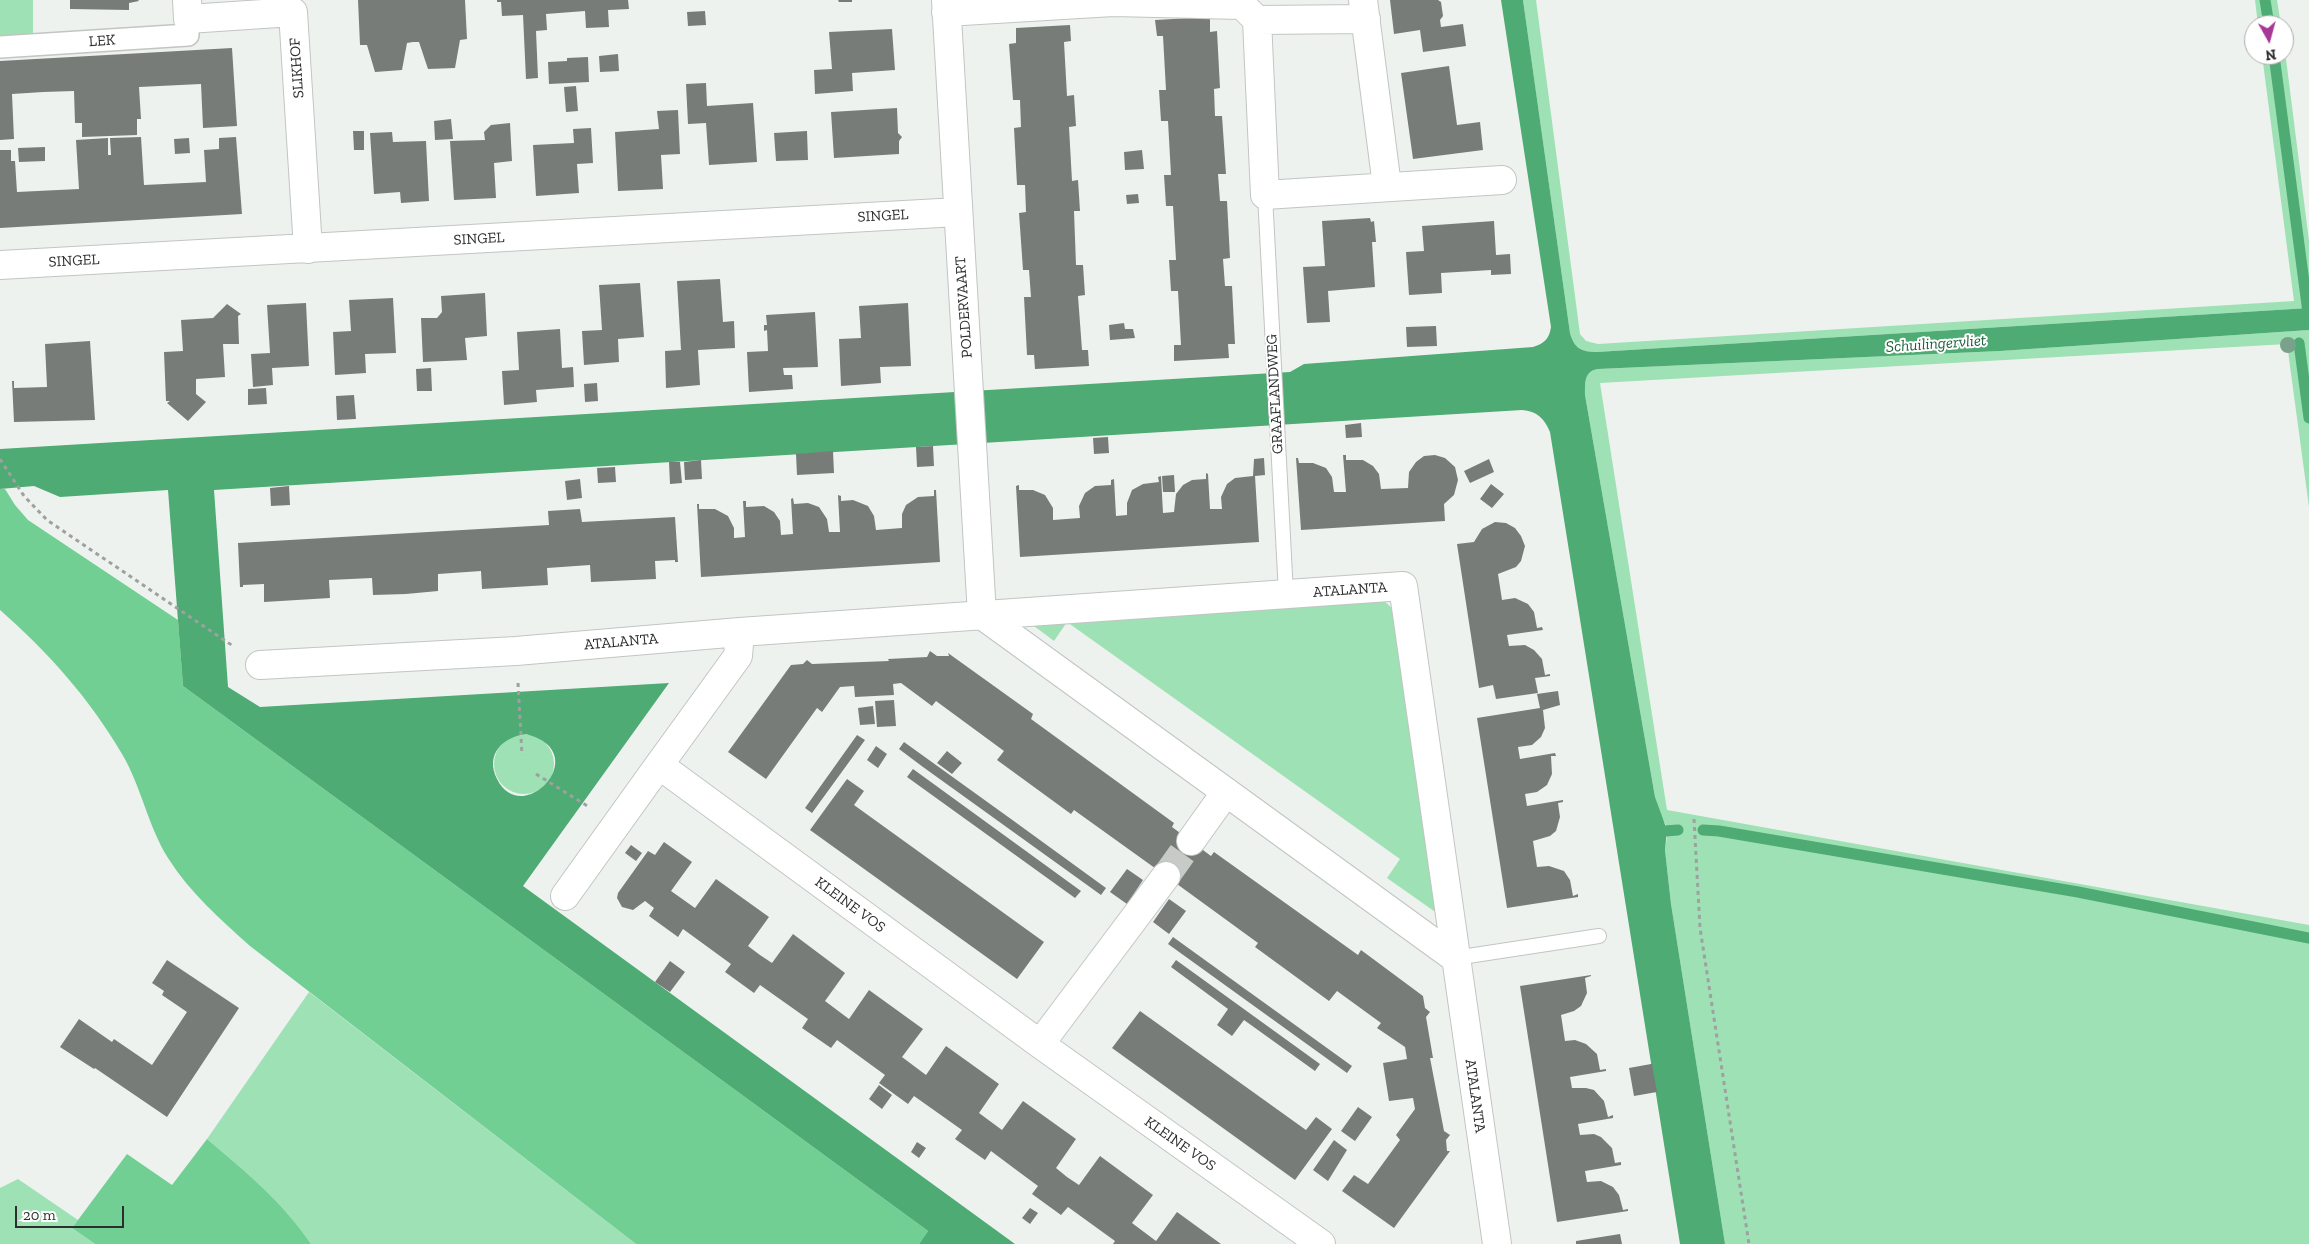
<!DOCTYPE html>
<html>
<head>
<meta charset="utf-8">
<style>
  body { margin:0 }
  #map { position:relative; width:2309px; height:1244px; overflow:hidden; background:#eef2ef; font-family:"Zilla Slab",serif }
  canvas { display:block }
  .north { position:absolute; left:2244px; top:15px; width:50px; height:50px; box-sizing:border-box; background:#fff; border:1px solid #abacab; border-radius:50%; rotate:173deg; font-size:14px; font-weight:700; line-height:20px; text-align:center; color:#2d2f2e }
  .north::after { content:''; display:block; margin:auto; width:18px; height:22px; background:#a73896; clip-path:polygon(50% 0,100% 100%,50% 72%,0 100%) }
  .scale { position:absolute; left:15px; top:1206px; width:109px; height:22px; box-sizing:border-box; border:2px solid #2d2f2e; border-top:0; padding-left:6px; font-size:15px; line-height:18px; white-space:nowrap; color:#2d2f2e; -webkit-text-stroke:4px #fff; paint-order:stroke }
</style>
</head>
<body>
<div id="map">
<canvas width="2309" height="1244"></canvas>
<div class="north">N</div>
<div class="scale">20 m</div>
</div>
<script>
const context = document.querySelector('canvas').getContext('2d');
context.lineJoin = 'round';
function fill(path, color) { context.fillStyle = color; context.fill(path, 'evenodd'); }
function stroke(path, color, width, dash) { context.strokeStyle = color; context.lineWidth = width; context.lineCap = dash ? 'butt' : 'round'; context.setLineDash(dash || []); context.stroke(path); }
function write(font, color, halo, rows, align = 'center') {
  context.font = font + ' "Zilla Slab",serif'; context.lineWidth = 4; context.setLineDash([]); context.textBaseline = 'middle'; context.strokeStyle = halo; context.fillStyle = color; for (const [text, x, y, turn = 0] of rows) {
    context.save(); context.translate(x, y); context.rotate((+turn || 0) * Math.PI / 180); context.textAlign = isNaN(turn) ? turn : align; if (halo) context.strokeText(text, 0, 0); context.fillText(text, 0, 0); context.restore();
  }
}
const green = new Path2D(`
  M0,0h33v39l-33,3z
  M1523,0h13l44,334 6,7 12,3 696,-43 -32,-246h22v-12l25,198v67l-712,44c-16,0 -23,-4 -27,-19z
  M2255,0h22l4,25h-23z
  M2309,330v177l-22,-163 -687,39 67,427 642,115v319h-584l-54,-340 -6,-54 2,-13 -1,-12 -6,-10 -5,-18 -70,-402c0,-12 -1,-24 13,-26l402,-18z
  M1380,597l14,13 47,306 -54,-38 13,-19 -333,-237 -13,19 -28,-21z
  M494 764a30 30 0 1 1 60 0a30 30 0 1 1-60 0Z
  M309,992l327,252h-325c-28,-42 -66,-73 -104,-105z
  M18,1179l60,41 -6,8 23,16h-95v-56z`);
const forest = new Path2D(`
  M0,489h5l10,16 13,15 150,100 5,66 745,545 -9,13h-283l-386,-298c-30,-27 -60,-53 -82,-88 -20,-32 -27,-72 -46,-104 -32,-55 -74,-102 -122,-144z
  M207,1139c38,32 76,63 104,105h-216l-23,-16 55,-74 45,31z`);
const water = new Path2D(`
  M1501,0h22l47,333c4,15 11,19 27,19l712,-44v22l-309,21 -402,18c-14,2 -13,14 -13,26l70,402 12,33 -2,20 6,54 54,340h-45l-130,-812c-6,-14 -13,-21 -28,-22l-1308,80 14,197 32,20 409,-24 -146,203 492,358h-96l9,-13 -745,-545 -15,-196 -108,7 -26,-11 -34,3v-40l1290,-77 14,-8 229,-17c12,-4 16,-8 18,-20zM526,734c70,18 -4,96 -29,45 -12,-24 5,-42 29,-45z`);
const stream = new Path2D(`
  M2265,0l4,25
  M2274,55l35,265
  M2299,343l10,75
  M1703,830l16,1 359,61 231,46
  M1652,832l26,-2`);
const building = new Path2D(`
  M70,0h68l1,1 -10,2v7l-59,-1z
  M358,0h107l2,39 -7,1 -5,28 -27,1 -9,-27h-6l-6,1 -5,27 -27,2 -8,-27h-7z
  M497,0h131l1,9 -21,1 1,17 -23,1 -1,-17 -39,3 1,16 -11,1 2,47 -12,1 -3,-64 -21,1 -1,-14h-4z
  M838,0h14v2h-13z
  M1390,0h48l3,2 2,14 -3,4 1,7 22,-3 3,22 -43,6 -3,-22 -26,4z
  M705,11l1,14 -18,1 -1,-14z
  M1210,17v15l7,-1 3,57 -6,1 1,27h7l4,58h-8l2,27h7l3,57 -7,1 2,27h7l3,58h-7l1,14 -55,3v-16h7l-3,-54h-7l-2,-31h7l-3,-54h-7l-2,-31h7l-3,-54h-7l-1,-15 -1,-16h7l-3,-54h-6l-2,-16z
  M1070,25l1,16 -7,1 3,54 7,-1 2,31 -7,1 3,54 6,-1 2,31h-6l2,54h7l2,30 -7,1 4,54h6l1,16 -54,3 -1,-14h-7l-3,-58h7l-2,-27h-6l-4,-57 7,-1 -1,-27h-8l-3,-57 7,-1 -1,-27h-7l-4,-56 7,-1v-15z
  M892,29l3,41 -43,3 1,18 -38,3 -1,-24 18,-1 -3,-37z
  M232,48l5,78 -34,2 -2,-44 -62,3 2,32h-4v16l-55,2v-14h-7l-1,-32 -31,1 -31,2 2,45 -14,1v-79z
  M618,54l1,17 -19,1 -1,-16z
  M588,57l1,25 -40,2 -1,-22 19,-1v-3z
  M1449,66l8,59 23,-3 3,28 -70,9 -12,-86z
  M706,83l1,23 46,-3 4,59 -48,3 -3,-42 -18,1 -2,-40z
  M576,86l2,25 -12,1 -2,-25z
  M897,108l1,25 4,4 -3,4v13l-65,4 -3,-46z
  M678,110l2,44 -19,1 2,34 -45,2 -3,-59 44,-3 -2,-18z
  M451,119l2,20 -18,1 -1,-19z
  M510,123l2,38 -18,2 2,35 -42,2 -4,-59 35,-1 -1,-8 7,-7z
  M591,128l2,35 -16,1 2,29 -43,3 -3,-51 41,-2 -1,-14z
  M353,131h11v19h-10z
  M807,131l1,29 -32,1 -2,-28z
  M392,132l1,10 33,-1 3,60 -28,2 -1,-11 -26,2 -4,-61z
  M141,137l3,48 62,-3 -2,-32 15,-1v-11l17,-1 6,77 -242,14v-78h11v11h4l2,31 62,-3 -3,-49 32,-2v17h3l-1,-17z
  M189,138l1,15 -15,1 -1,-15z
  M45,147v14l-26,1 -1,-14z
  M1142,150l2,19 -19,1 -1,-18z
  M1138,194l1,9 -12,1 -1,-9z
  M1370,218l1,4 3,-1 2,21h-4l3,45 -47,4 2,31 -23,1 -4,-56 22,-1 -3,-45z
  M1494,221l2,34 14,-1 1,20 -20,1v-5l-50,3 1,20 -33,2 -3,-43 18,-1 -2,-25z
  M720,279l3,43 11,-1 1,27 -37,2 2,35 -34,3 -1,-37 16,-1 -4,-69z
  M640,283l4,54 -26,2 1,23 -35,3 -2,-34 20,-1 -3,-45z
  M485,293l2,43 -22,2 2,22 -44,2 -2,-44h16l5,-6 -1,-16z
  M393,298l3,55 -31,1 1,19 -31,2 -2,-43 18,-1 -2,-31z
  M306,303l3,63 -37,2 1,17 -20,2 -2,-33 19,-1 -3,-48z
  M908,303l3,63 -31,1 1,16 -40,3 -2,-47 22,-1 -2,-32z
  M227,304l14,10 -3,2 1,28h-16l2,33 -29,2v15l10,8 -18,19 -21,-18 3,-2h-4l-2,-49 19,-1 -2,-31 32,-2z
  M815,312l3,55 -35,1 1,7h8l1,14 -44,3 -2,-40 21,-1 -1,-21 -3,1v-6h3l-1,-10z
  M1124,323l1,6h8l2,9 -25,2 -1,-15z
  M1436,326l1,20 -30,1 -1,-20z
  M560,329l2,39 11,-1 1,20 -38,3 1,12 -33,3 -2,-34 17,-1 -2,-38z
  M90,341l5,79 -81,2 -2,-41h2v7l33,-1 -2,-43z
  M431,368l1,23h-15l-1,-22z
  M597,383l1,18 -13,1 -1,-18z
  M266,388l1,16 -19,1v-16z
  M354,395l2,24 -19,1 -1,-24z
  M1361,423l1,14 -16,1 -1,-13z
  M1108,437l1,16 -15,1 -1,-16z
  M933,446l1,20 -17,1 -1,-20z
  M833,451l1,22 -37,2 -1,-21z
  M1343,455h3v5h17l10,6 6,8 2,15 27,-1 1,-16 7,-10 8,-6 11,-1 10,3 10,9 3,13 -4,15 -10,9 1,17 -144,9 -5,-72h2l1,5h14l13,5 6,9 2,15h12z
  M1264,458l1,17 -10,1 4,66 -239,15 -4,-71 3,-1v5h14l12,5 8,13v12l27,-2 -1,-12 6,-13 10,-7 16,-1v-5l3,-1 2,37 11,-1v-12l5,-13 11,-6 16,-2 -1,-5 3,-1 2,37 11,-1 2,-18 7,-9 9,-5 14,-1v-6l2,1 2,35h12l-1,-12 6,-13 8,-6 18,-2 1,-17z
  M1489,459l5,13 -24,11 -6,-12z
  M701,460l1,19 -17,1 -1,-18z
  M669,462h11l2,21 -12,1z
  M615,467l1,15 -18,1 -1,-15z
  M1174,475l1,17h-12l-1,-16z
  M580,479l2,19 -15,2 -2,-19z
  M1491,484l13,10 -12,14 -12,-9z
  M289,486l1,19 -19,1 -1,-18z
  M934,490h2l4,72 -239,15 -4,-73h2v5h16l13,7 6,12v10l11,-1 -2,-36h3v6l18,-1 10,6 6,9 1,14 12,-1 -2,-35 2,-1 1,6 14,-1 11,4 8,12 2,13h11l-2,-37 3,1v5l12,-1 15,6 6,10 2,14 26,-2v-14l4,-9 12,-8 16,-1z
  M580,509l2,13 93,-5 3,45h-3v-2l-20,1 1,18 -65,3 -1,-17 -43,3 1,17 -66,4 -1,-18 -43,3v17l-32,3 -33,1 -1,-17 -43,2 1,18 -66,4v-18l-21,1v2h-3l-2,-44 311,-18 -1,-14z
  M1495,522l11,1 9,5 6,8 4,10 -4,15 -5,6 -18,7 4,26 13,-2 13,6 6,8 3,16 5,-1 1,3 -36,5 2,11 16,-1 9,5 8,9 3,16 5,-1v2l-15,2 3,15 -42,6 -3,-14 -14,3 -22,-144 17,-2 8,-13z
  M930,651l7,5h12l-1,-3 85,61 -2,5 143,104 -2,4 39,29 3,-4 144,103 3,-5 62,46 2,12 5,4 -4,5 7,41h-3l14,73 6,4 -4,5 1,11h3l-56,77 -52,-37 12,-16 14,9 32,-44 -4,-5 19,-26 -2,-11 -24,3 -6,-38 24,-4 -2,-12 -28,-19 4,-5 -44,-32 -8,10 -74,-54 3,-4 -92,-67 -92,-66 -3,4 -74,-54 7,-9 -68,-50 -4,5 -31,-23 -8,1 1,11 -39,2 -1,-11 -14,1 -18,25 -5,-4 -51,71 -38,-27 63,-87 12,-1 4,-4 5,4 77,-3 -1,-2 39,-2z
  M1558,691l2,14 -17,5 2,18 -4,9 -9,8 -14,2 2,12 35,-6 1,3h-5l1,18 -5,11 -10,7 -12,2 2,12 36,-6v2l-5,1 2,14 -4,14 -6,5 -17,5 4,26 12,-1 15,5 6,9 3,16 5,-2v3l-71,11 -30,-190 63,-10 -3,-14z
  M894,700l2,26 -19,1 -2,-26z
  M873,706l2,18 -15,1 -2,-17z
  M857,735l8,5 -53,73 -7,-5z
  M904,742l107,77 95,69 -5,7 -178,-128 -24,-18z
  M876,746l11,8 -9,14 -11,-8z
  M947,751l15,12 -10,11 -15,-11z
  M913,769l168,122 -6,7 -168,-121z
  M847,779l17,12 -10,14 190,137 -27,37 -207,-149z
  M664,842l28,20 -21,29 24,17 21,-29 53,38 -21,29 12,9 12,8 21,-29 52,39 -20,28 24,18 20,-29 54,39 -21,28 24,18 20,-29 53,38 -20,29 23,17 21,-29 53,38 -20,29 11,9 12,8 21,-29 53,39 -21,28 24,18 21,-29 44,32h-108l2,-3 -47,-34 -7,8 -29,-21 6,-8 -23,-17 -24,-18 -6,9 -30,-21 7,-9 -48,-34 -6,8 -29,-21 6,-8 -48,-35 -6,8 -29,-20 6,-9 -48,-34 -6,8 -29,-21 6,-8 -48,-35 -5,8 -29,-21 5,-8 -9,-7 -12,9 -11,-3 -5,-9 1,-5 30,-42 7,4z
  M631,845l11,8 -6,8 -11,-8z
  M1127,869l16,11 -16,24 -17,-12z
  M1169,899l17,12 -17,23 -16,-12z
  M1173,937l179,129 -5,7 -179,-129z
  M167,960l72,48 -72,109 -72,-49 -1,1 -34,-22 19,-28 33,23 2,-3 38,26 35,-53 -25,-17 2,-4 -12,-8z
  M1176,960l144,104 -5,7 -71,-51 -12,16 -15,-11 11,-16 -57,-42z
  M670,961l15,11 -15,20 -15,-10z
  M1591,975v1l-6,2 2,15 -6,13 -7,5 -13,4 4,26 10,-1 11,4 11,10 3,16 6,-1v2l-36,6 2,11h14l8,2 10,11 4,16 5,-2v3l-35,6 2,11 14,-1 7,3 11,11 3,15 6,-1v3l-36,6 2,11 14,-1 12,6 6,8 4,15 5,-1v2l-71,11 -37,-236z
  M1140,1011l166,119 10,-13 16,12 -37,51 -183,-132z
  M1651,1064h1l5,28 -23,4 -5,-28z
  M879,1085l13,10 -10,14 -13,-10z
  M1358,1107l14,10 -17,24 -14,-10z
  M1334,1140l13,10 -19,31 -15,-11z
  M917,1142l9,6 -7,10 -8,-6z
  M1030,1208l8,5 -8,11 -8,-6z
  M1620,1234l2,10h-46v-3z`);
const minorTunnel = new Path2D(`
  M1166,876l25,-35`);
const path = new Path2D(`
  M0,459l24,37 23,24 186,126
  M518,683l4,72
  M536,774l53,33
  M1694,819l6,109 49,316`);
const service = new Path2D(`
  M1265,195l21,399
  M1455,958l144,-22`);
const pedestrian = new Path2D(`
  M0,47l188,-12v-16`);
const minor = new Path2D(`
  M187,0l1,19 105,-7 15,237
  M946,0l36,615 473,343
  M1363,0l24,186
  M946,12l167,-10 129,3 15,15 109,-1
  M1257,20l8,175 237,-15
  M0,265l958,-53
  M740,632l-2,24 -79,109 381,279 281,200
  M260,665l256,-14 224,-19 663,-46 94,658
  M1191,841l35,-49
  M565,896l94,-131
  M1040,1044l126,-168`);
const trees = [
  [2288,345]
];
const streetNames = [
  ["LEK",102,41,-4],
  ["SLIKHOF",297,68,-94],
  ["SINGEL",883,216,-3],
  ["SINGEL",479,239,-3],
  ["SINGEL",74,261,-3],
  ["POLDERVAART",964,307,-94],
  ["GRAAFLANDWEG",1275,394,-93],
  ["ATALANTA",1350,590,-4],
  ["ATALANTA",621,642,-5],
  ["KLEINE VOS",850,905,36],
  ["ATALANTA",1475,1096,82],
  ["KLEINE VOS",1180,1144,35]
];
const waterNames = [
  ["Schuilingervliet",1936,344,-4]
];
fill(green, '#9ee1b4');
fill(forest, '#72cf94');
fill(water, '#4dab73');
stroke(stream, '#4dab73', 11);
fill(building, '#787c79');
stroke(minorTunnel, '#c7cbc8', 28, [28, 14]);
stroke(service, '#c1c5c3', 16);
stroke(pedestrian, '#c1c5c3', 24);
stroke(minor, '#c1c5c3', 30);
stroke(path, '#9ea19f', 3, [4, 4]);
stroke(service, '#fff', 14);
stroke(pedestrian, '#fff', 21);
stroke(minor, '#fff', 28);
context.fillStyle = '#7aa28b';
for (const [x, y] of trees) { context.beginPath(); context.arc(x, y, 8, 0, 2 * Math.PI); context.fill(); }
write('15px', '#2d2f2e', '#fff', streetNames);
write('italic 16px', '#1c603a', '#fff', waterNames);
</script>
</body>
</html>
